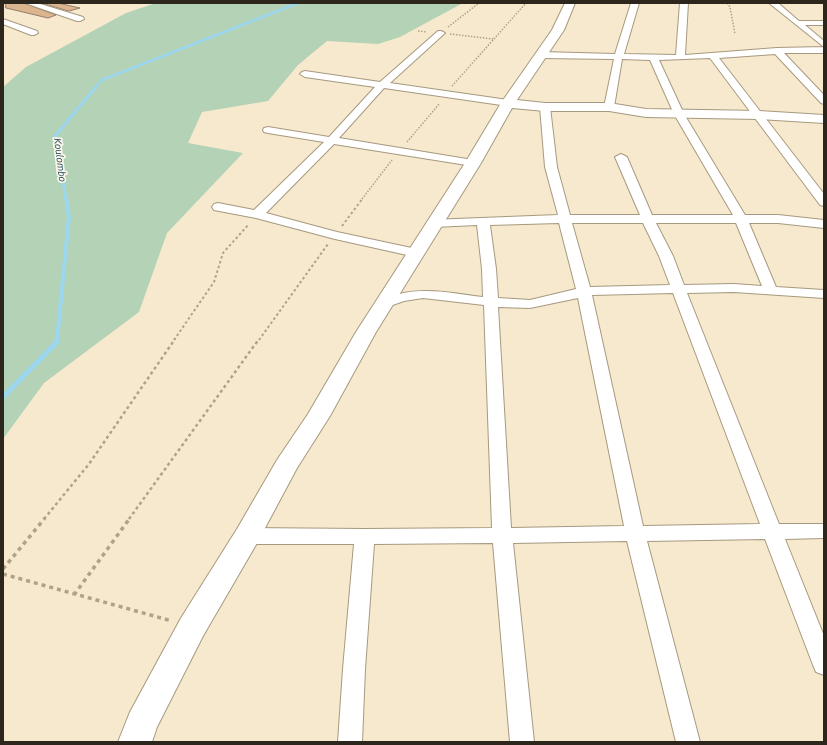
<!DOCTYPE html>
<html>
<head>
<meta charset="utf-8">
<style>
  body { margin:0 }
  #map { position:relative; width:827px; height:745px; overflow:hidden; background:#f7e9cd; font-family:Ubuntu,sans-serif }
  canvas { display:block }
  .frame { position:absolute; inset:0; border:4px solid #2c261c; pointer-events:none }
</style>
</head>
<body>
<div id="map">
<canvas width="827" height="745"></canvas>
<div class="frame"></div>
</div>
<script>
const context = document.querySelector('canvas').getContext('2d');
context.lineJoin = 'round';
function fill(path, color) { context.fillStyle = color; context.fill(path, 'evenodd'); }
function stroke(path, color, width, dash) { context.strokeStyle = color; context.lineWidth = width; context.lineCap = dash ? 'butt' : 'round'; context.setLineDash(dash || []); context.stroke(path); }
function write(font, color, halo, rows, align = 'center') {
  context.font = font + ' Ubuntu,sans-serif'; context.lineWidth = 3.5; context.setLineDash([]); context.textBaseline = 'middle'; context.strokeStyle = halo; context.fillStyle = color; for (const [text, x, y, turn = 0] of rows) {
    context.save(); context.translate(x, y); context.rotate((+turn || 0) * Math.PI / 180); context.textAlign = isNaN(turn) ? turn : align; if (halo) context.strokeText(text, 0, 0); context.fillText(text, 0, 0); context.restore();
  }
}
const green = new Path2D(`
  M156,3h307l-63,34 -22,7 -51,-3 -29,24 -30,36 -66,11 -14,31 55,10 -76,80 -28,79 -95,71 -41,56v-352l23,-20 100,-54z`);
const streamFar3 = new Path2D(`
  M95,88l7,-8 196,-77`);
const streamFar2 = new Path2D(`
  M66,199l-11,-63 41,-49`);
const streamFar1 = new Path2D(`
  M57,340l12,-123 -3,-19`);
const stream = new Path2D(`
  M3,397l54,-55v-3`);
const building = new Path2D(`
  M6,3h18l32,12 -8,3 -42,-10z
  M42,3h16l22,5 -11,3z`);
const pathFar3 = new Path2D(`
  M727,3l3,4 5,27
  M448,27l31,-24
  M418,31l9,1
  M450,34l43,5
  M452,86l74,-83
  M407,142l33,-39
  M362,199l30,-39`);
const pathFar2 = new Path2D(`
  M342,226l21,-28
  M174,340l40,-58 9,-29 26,-29
  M259,340l69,-96`);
const pathFar1 = new Path2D(`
  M44,519l45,-55 86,-125
  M129,519l130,-180`);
const path = new Path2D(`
  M3,569l42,-51
  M3,574l169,47
  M74,595l56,-77`);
const street = new Path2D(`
  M25,3h12l46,14 1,2 -4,2h-3z
  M631,3h8l-15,51 52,1 4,-52h8l-3,52 92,-7 47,-1 -55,-44h9l21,18h25v4h-19l19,16v12h-40l40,42v9l-3,-1 -46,-49 -56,4 105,136v12l-4,-1 -110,-147 -51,2 25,54 61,101h33l46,5v8l-46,-5h-29l27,64 48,3v8l-90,-6 -47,1 92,231h45v14l-39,1 39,97v39l-8,-3 -3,-7 -48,-126 -118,2 53,201h-24l-49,-201 -114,2 21,199h-24l-17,-199 -119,1 -9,125 -3,73h-24l5,-73 11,-125h-107l-7,-3 -3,-5 3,-5 7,-3 118,1 127,-1 -8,-223 -61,-7 -19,3 -20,7 -5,-1 -2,-3c2,-4 6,-5 10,-6 31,-13 64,-5 96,-1l-1,-28 -5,-44 -43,2 -4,-1 -2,-3 2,-3 128,-5 -13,-48 -5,-60 5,-3 5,3 7,60 13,48h70l-25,-58 6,-3 6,3 25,58h81l-59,-101 -24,-54 -28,-1 -8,48 -5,3 -5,-3 10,-48 -73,-1 -4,-3 4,-3 74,2zM559,223l17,66 -46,11 -32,-2 -2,-29 -6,-44zM572,223h71l16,33 11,29 -80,2zM656,223h80l26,63 -28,-2 -50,1 -11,-29zM673,293l87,231 -117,2 -51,-231zM578,298l46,228 -113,2 -13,-221 32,1z
  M3,19l34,12 1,2 -4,2h-3l-28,-11z
  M438,31h3l4,2 -55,50 118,17 3,1 2,2 -2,2 -3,1 -124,-18 -45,50 134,22 6,3 -2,2 -4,1 -139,-22 -68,69 71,19 84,18 2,3 -2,3 -5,1 -81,-18 -79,-21 -42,-8 -2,-3 2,-3 4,-1 36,7 70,-68 -56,-9 -4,-1 -1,-2 1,-2 4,-1 61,10 46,-50 -70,-10 -5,-3 2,-2 3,-1 75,11z`);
const secondary = new Path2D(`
  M565,3h10l-11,27 -47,70 28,3h64l37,6 113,2 65,4v8l-65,-4 -113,-2 -37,-6h-64l-33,-3 -31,55 -105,169 -46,84 -33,52 -40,75 -54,93 -46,91 -5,15h-34l12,-30 51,-94 56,-89 40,-69 31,-46 48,-82 109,-169 36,-60 51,-73z`);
const farWaternames = [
  ["Koulombo",60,160,83]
];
fill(green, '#b3d2b6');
stroke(streamFar3, '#9cd6ef', 2.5);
stroke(streamFar2, '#9cd6ef', 3);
stroke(streamFar1, '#9cd6ef', 4);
stroke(stream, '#9cd6ef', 5);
fill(building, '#dcb48e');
stroke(building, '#937e69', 1);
stroke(street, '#a6997f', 2);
stroke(secondary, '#a6997f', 2);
stroke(pathFar3, '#ada28c', 1.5, [1.5, 1.5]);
stroke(pathFar2, '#ada28c', 2, [2.5, 2.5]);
stroke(pathFar1, '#ada28c', 2.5, [3, 3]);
stroke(path, '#ada28c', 3.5, [4, 4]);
fill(street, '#fff');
fill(secondary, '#fff');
write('italic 10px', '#083c4d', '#fdf7ec', farWaternames);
</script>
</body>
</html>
